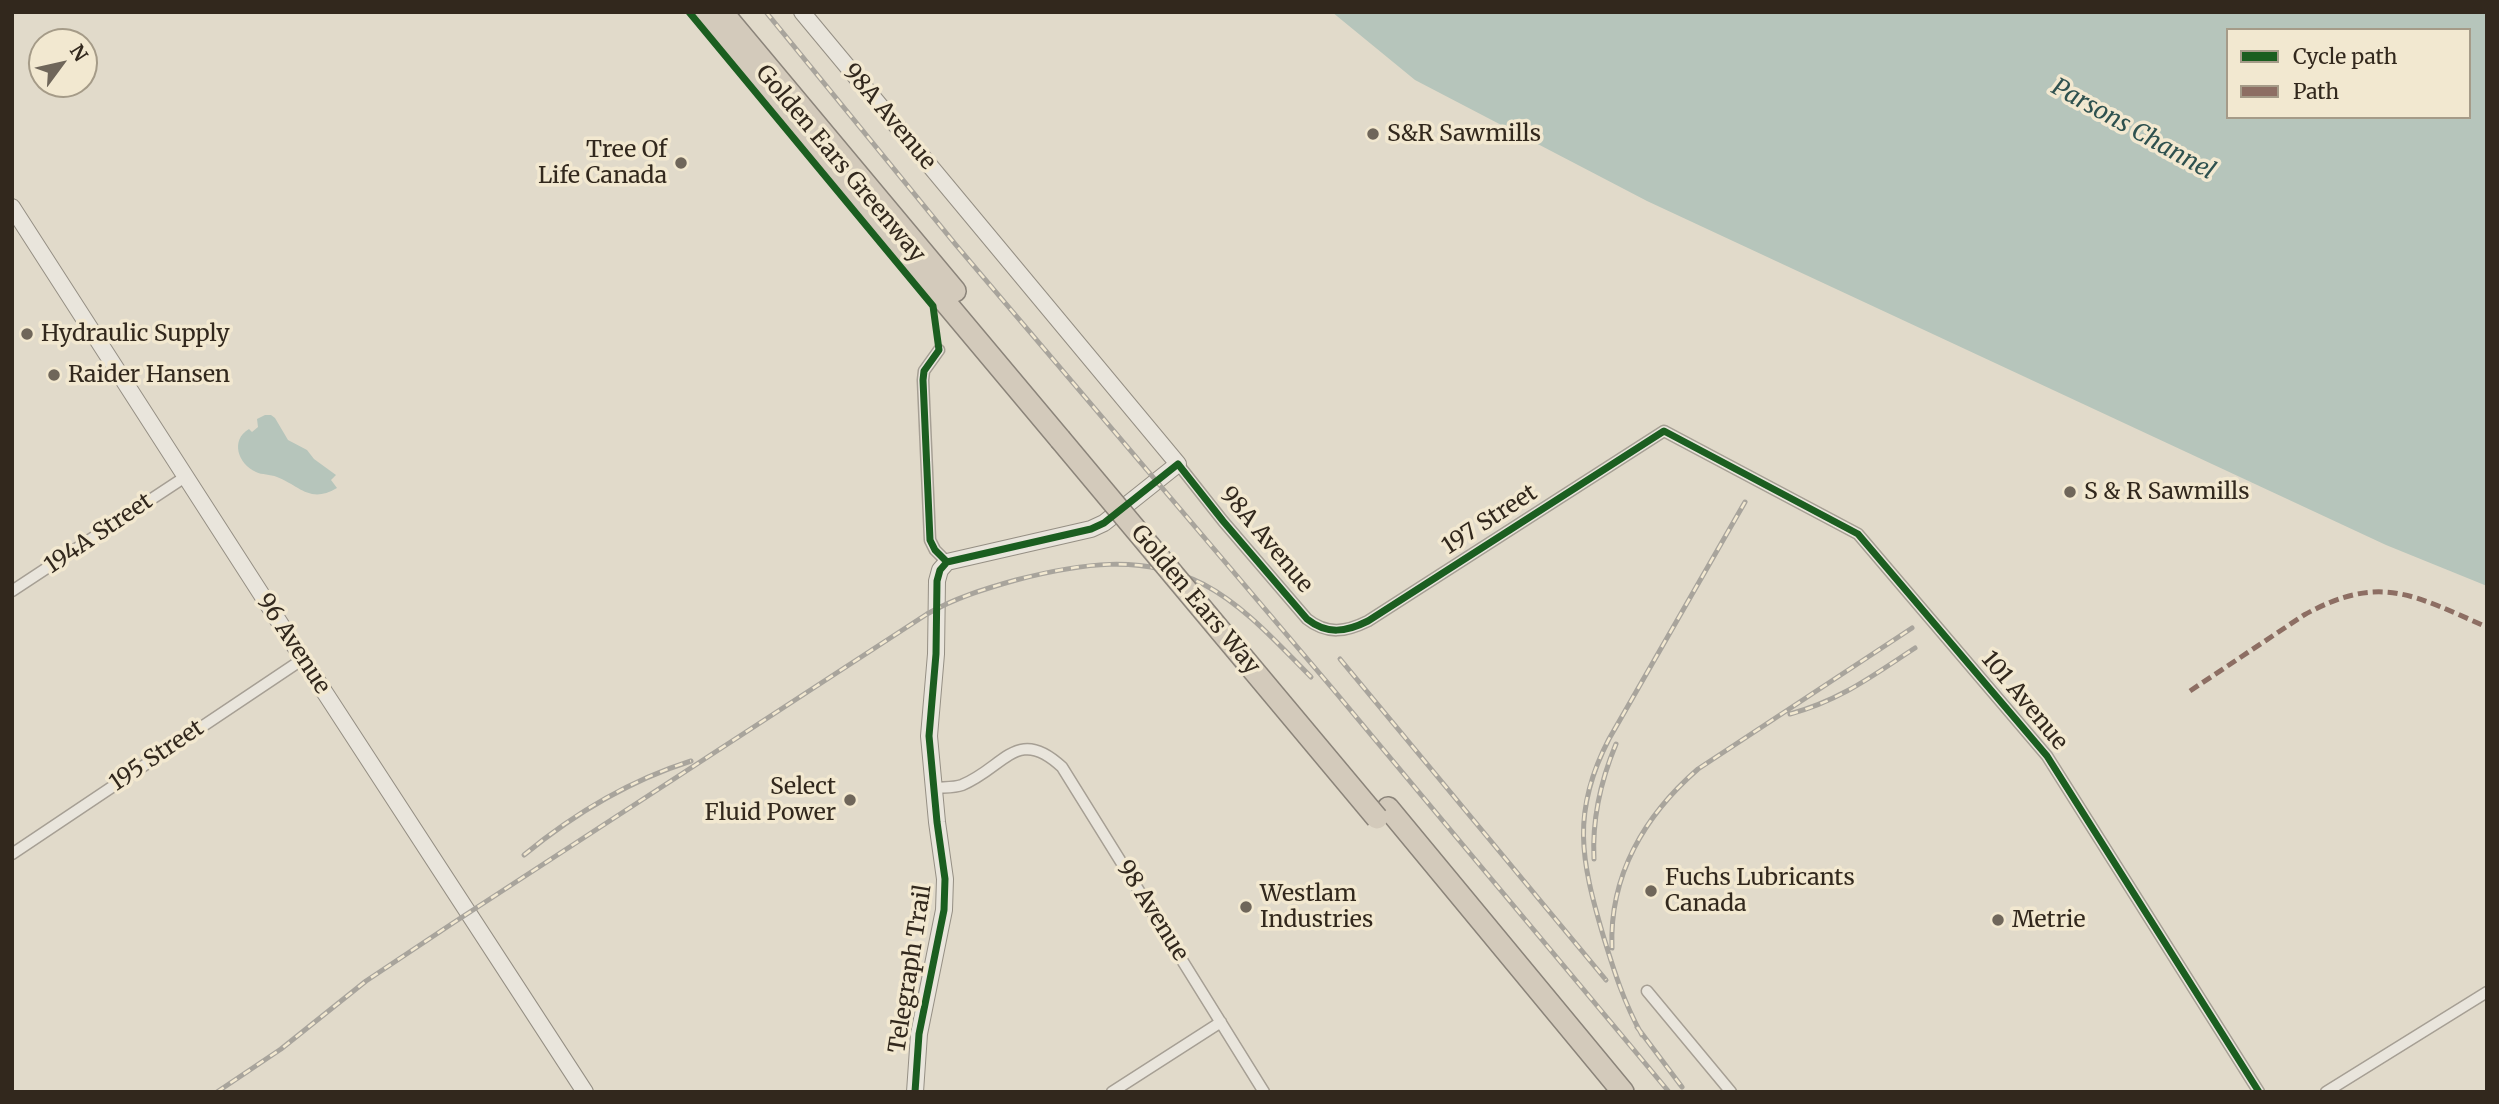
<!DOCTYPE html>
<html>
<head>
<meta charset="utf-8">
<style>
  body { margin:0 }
  #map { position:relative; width:2499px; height:1104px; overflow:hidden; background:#e1daca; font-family:Merriweather,serif }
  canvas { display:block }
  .frame { position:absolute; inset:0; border:14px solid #32281d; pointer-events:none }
  .legend { position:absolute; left:2226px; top:28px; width:245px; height:91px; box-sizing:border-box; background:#f2e8d0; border:2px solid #a59b88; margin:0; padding:9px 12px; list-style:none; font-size:21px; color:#32281d }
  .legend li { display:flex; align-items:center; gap:14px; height:35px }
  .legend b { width:35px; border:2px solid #a59b88 }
  .north { position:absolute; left:28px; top:28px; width:70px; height:70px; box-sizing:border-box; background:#f2e8d0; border:2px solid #a59b88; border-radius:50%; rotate:57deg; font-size:19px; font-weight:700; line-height:28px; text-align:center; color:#32281d }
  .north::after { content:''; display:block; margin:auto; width:24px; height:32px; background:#6f665a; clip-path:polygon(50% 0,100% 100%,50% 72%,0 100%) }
</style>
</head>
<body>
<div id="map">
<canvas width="2499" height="1104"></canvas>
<div class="frame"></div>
<ul class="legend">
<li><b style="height:9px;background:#1b5e20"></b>Cycle path</li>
<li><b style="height:9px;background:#8d6e63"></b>Path</li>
</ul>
<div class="north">N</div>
</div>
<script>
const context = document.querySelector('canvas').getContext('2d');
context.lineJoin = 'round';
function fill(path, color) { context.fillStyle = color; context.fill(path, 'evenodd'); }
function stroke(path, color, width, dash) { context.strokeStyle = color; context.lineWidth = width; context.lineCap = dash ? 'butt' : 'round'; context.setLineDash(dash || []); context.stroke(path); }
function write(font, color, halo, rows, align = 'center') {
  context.font = font + ' Merriweather,serif'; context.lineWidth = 7; context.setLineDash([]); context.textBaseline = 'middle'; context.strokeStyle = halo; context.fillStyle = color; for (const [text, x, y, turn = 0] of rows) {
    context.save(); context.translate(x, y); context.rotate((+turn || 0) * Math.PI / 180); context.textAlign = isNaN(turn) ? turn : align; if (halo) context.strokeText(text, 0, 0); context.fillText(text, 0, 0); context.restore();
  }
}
const water = new Path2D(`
  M1332,12h1155v574l-101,-41 -739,-344 -232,-121zM2228,30h241v87h-241z
  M265,415h6l4,3 13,22 19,10 7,9 22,16 -5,5 6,8c-27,16 -37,-2 -60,-11 -7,-3 -15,-2 -21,-5 -18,-8 -26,-32 -7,-43l3,3 6,-5 -1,-8z`);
const street = new Path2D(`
  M939,350l-15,21 -1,9 7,160 5,10 12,12
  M1178,464l45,57 84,98c20,16 39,13 61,2l296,-190 194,103 189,222 212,336
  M12,591l173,-114
  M934,788c9,-1 20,0 28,-3 42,-17 55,-60 100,-18l202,325
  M12,854l291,-195
  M1647,991l84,101
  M1112,1092l109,-70
  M2326,1092l161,-100`);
const secondary = new Path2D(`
  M802,12l376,452 -74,59 -13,6 -144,33 -7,8 -3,11 -1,73 -7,82 8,86 8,57 -1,31 -25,124 -4,58
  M12,207l291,452 282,433`);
const highway = new Path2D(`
  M702,12l358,427
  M722,12l233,279
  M1388,808l235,284`);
const rail = new Path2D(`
  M766,12l190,233 376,443 337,404
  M1340,659l266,321
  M1790,714c51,-14 82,-38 125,-66
  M524,855c51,-42 104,-74 167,-94
  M1594,859c-2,-39 7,-79 22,-115
  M1612,948c-3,-73 33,-133 86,-179l214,-141
  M1637,1027l45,60
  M1642,1035c-18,-32 -28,-64 -39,-100 -22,-75 -32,-123 6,-196l136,-237
  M217,1092l64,-43 85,-68 87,-58 474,-309c28,-16 57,-25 89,-34 62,-16 126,-27 187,4 42,22 75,60 108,93`);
const highwayBridge = new Path2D(`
  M1060,439l317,379`);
const quiet = new Path2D(`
  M2190,691l114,-76c76,-42 109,-20 183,12`);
const cycleway = new Path2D(`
  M689,12l244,294 6,44 -15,21 -1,9 7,160 5,10 12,12
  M915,1092l4,-58 25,-124 1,-31 -8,-57 -8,-86 7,-82 1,-73 3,-11 7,-8 144,-33 13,-6 74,-59 45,57 84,98c20,16 39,13 61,2l296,-190 194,103 189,222 212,336`);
const markers = [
  [1373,134,7,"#6f665a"],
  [681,163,7,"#6f665a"],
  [27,334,7,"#6f665a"],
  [54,375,7,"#6f665a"],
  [2070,492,7,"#6f665a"],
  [850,800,7,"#6f665a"],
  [1651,891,7,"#6f665a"],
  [1246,907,7,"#6f665a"],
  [1998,920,7,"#6f665a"]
];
const streetNames = [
  ["98A Avenue",889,117,50],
  ["Golden Ears Greenway",840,164,50],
  ["197 Street",1490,520,-33],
  ["194A Street",99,534,-34],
  ["98A Avenue",1266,540,50],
  ["Golden Ears Way",1195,600,50],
  ["96 Avenue",293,644,57],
  ["101 Avenue",2024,701,50],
  ["195 Street",157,756,-34],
  ["98 Avenue",1152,911,58],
  ["Telegraph Trail",911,969,-81]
];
const poiNames = [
  ["S&R Sawmills",1387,134],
  ["Tree Of",667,150,"right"],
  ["Life Canada",667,176,"right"],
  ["Hydraulic Supply",41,334],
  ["Raider Hansen",68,375],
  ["S & R Sawmills",2084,492],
  ["Select",836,787,"right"],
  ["Fluid Power",836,813,"right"],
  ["Fuchs Lubricants",1665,878],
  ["Canada",1665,904],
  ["Westlam",1260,894],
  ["Industries",1260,920],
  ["Metrie",2012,920]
];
const waterNames = [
  ["Parsons Channel",2133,130,29]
];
fill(water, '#b6c5bb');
stroke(street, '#a69f94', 13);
stroke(secondary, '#958f84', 18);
stroke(highway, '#8b847a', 24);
stroke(street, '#e9e5dc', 10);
stroke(secondary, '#e9e5dc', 16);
stroke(highway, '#d3cabb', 21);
stroke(rail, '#a8a49c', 5);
stroke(rail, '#f2e8d0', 2.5, [8]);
stroke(highwayBridge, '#8b847a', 24, []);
stroke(highwayBridge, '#d3cabb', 21);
stroke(quiet, '#8d6e63', 5, [10, 5]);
stroke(cycleway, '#1b5e20', 7);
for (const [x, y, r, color] of markers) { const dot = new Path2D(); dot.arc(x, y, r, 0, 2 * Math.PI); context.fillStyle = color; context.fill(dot); stroke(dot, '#f2e8d0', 2.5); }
write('23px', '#32281d', '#f2e8d0', streetNames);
write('23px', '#32281d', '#f2e8d0', poiNames, 'left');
write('italic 24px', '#2e514f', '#f2e8d0', waterNames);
</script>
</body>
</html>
